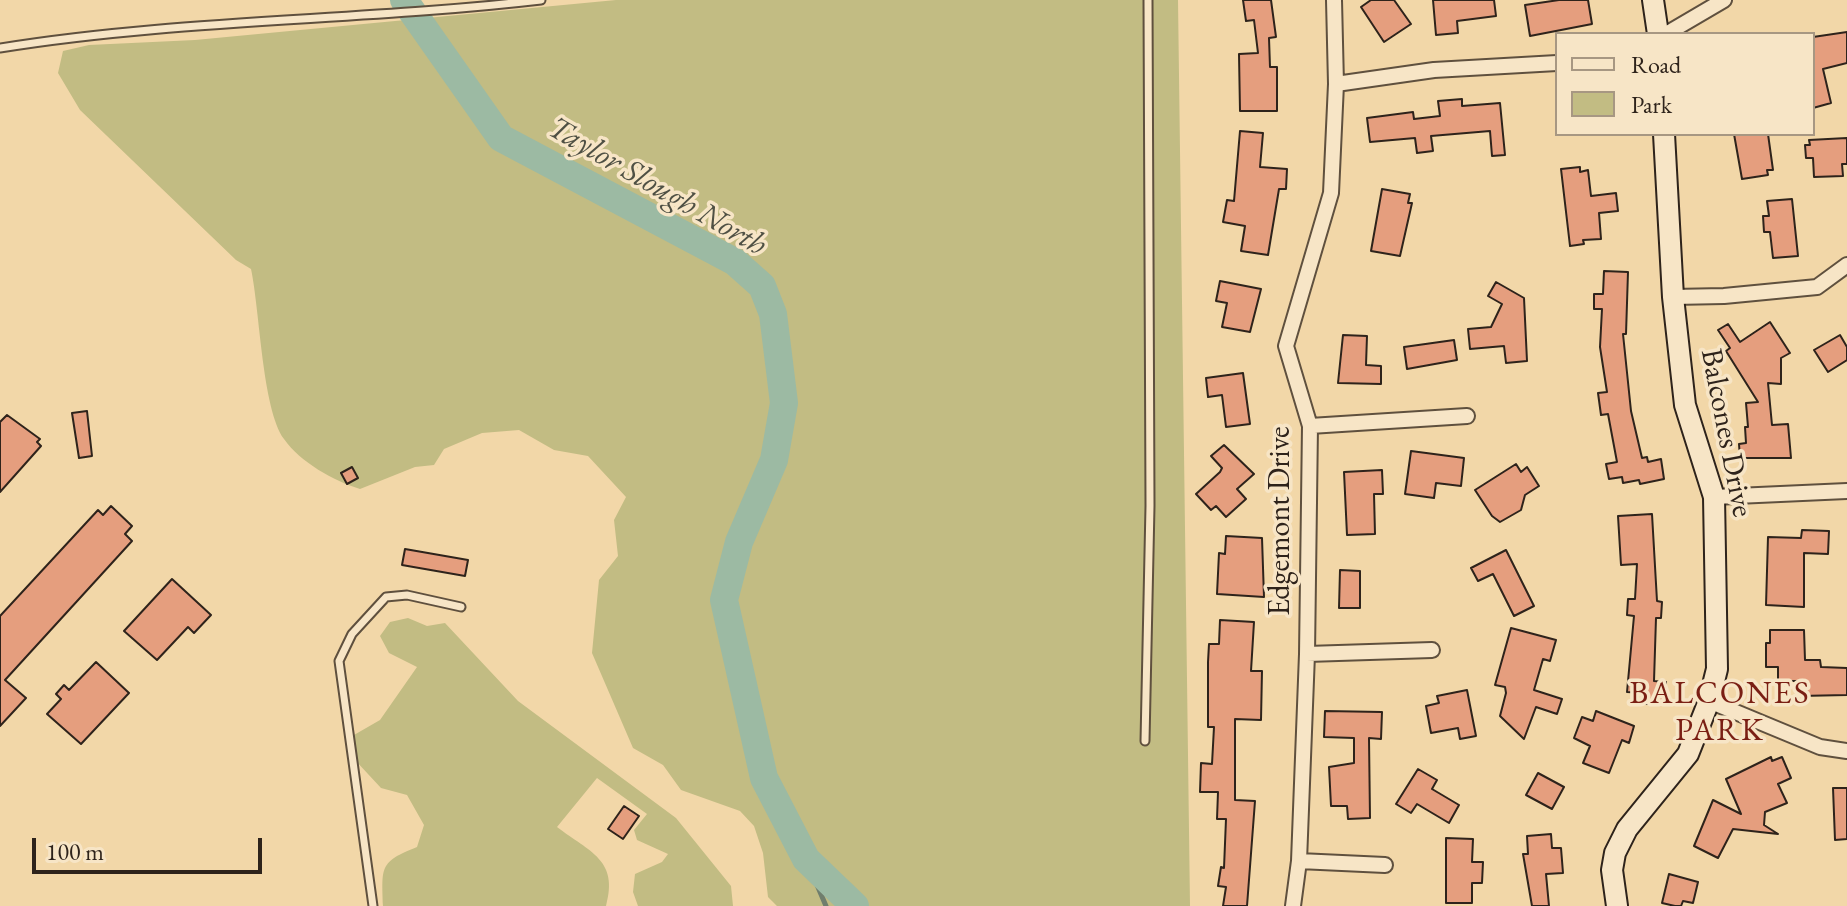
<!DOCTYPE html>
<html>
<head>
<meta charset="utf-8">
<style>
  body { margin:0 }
  #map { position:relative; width:1847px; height:906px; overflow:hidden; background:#f2d7a8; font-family:"EB Garamond",serif }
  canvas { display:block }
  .legend { position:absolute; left:1555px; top:32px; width:260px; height:104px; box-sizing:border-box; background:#f7e5c6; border:2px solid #a79782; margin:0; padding:10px 14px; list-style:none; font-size:24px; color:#2e231b }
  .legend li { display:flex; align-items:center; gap:16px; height:40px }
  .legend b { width:40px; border:2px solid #a79782 }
  .scale { position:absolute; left:32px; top:838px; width:230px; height:36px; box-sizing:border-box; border:4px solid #2e231b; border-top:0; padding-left:10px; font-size:24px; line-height:28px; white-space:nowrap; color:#2e231b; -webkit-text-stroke:6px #f7e5c6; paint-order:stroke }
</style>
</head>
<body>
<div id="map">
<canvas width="1847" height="906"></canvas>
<ul class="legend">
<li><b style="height:10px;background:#f7e5c6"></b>Road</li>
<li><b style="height:22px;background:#c2bc83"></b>Park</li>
</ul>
<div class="scale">100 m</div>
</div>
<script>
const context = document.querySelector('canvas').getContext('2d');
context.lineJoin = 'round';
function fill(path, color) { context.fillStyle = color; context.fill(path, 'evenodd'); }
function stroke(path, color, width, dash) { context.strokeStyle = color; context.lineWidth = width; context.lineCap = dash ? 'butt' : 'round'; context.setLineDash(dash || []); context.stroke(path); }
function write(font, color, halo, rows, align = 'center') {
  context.font = font + ' "EB Garamond",serif'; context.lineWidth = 7; context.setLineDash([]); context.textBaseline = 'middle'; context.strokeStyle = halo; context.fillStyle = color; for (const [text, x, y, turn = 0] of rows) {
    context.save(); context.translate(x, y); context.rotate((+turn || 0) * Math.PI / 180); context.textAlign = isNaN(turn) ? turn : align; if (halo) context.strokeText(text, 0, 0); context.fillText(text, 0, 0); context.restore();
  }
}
const green = new Path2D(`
  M616,0h562l12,906h-413l-9,-9 -5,-44 -9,-27 -14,-15 -59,-21 -18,-25 -30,-17 -41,-95 7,-73 19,-24 -4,-36 12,-23 -38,-41 -34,-6 -35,-20 -37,3 -38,16 -10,16 -19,2 -55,22c-26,-8 -60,-27 -76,-50 -22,-31 -24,-128 -33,-170l-15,-9 -156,-150 -22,-37 5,-22 26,-6 106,-5z
  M408,618l19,8 18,-3 73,78 158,117 55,68 2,20h-95l-5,-14 2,-18 27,-12 6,-8 -31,-14 -3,-10 13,-16 -50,-36 -40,49c33,25 62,33 49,79h-223c-1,-39 -4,-44 34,-59l7,-22 -17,-30 -26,-7 -26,-28 -1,-25 26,-15 37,-53 -28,-14 -9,-17 10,-14z`);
const stream = new Path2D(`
  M806,859l20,47`);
const river = new Path2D(`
  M404,0l97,138 234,124 27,24 11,28 11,89 -10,57 -35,82 -15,58 40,178 42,81 49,47`);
const building = new Path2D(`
  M1243,0h28l5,37 -7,1 1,29h7v44h-37l-1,-57 19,-1 -4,-33 -8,1z
  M1371,0h23l17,24 -27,18 -23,-35z
  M1433,0h61l2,16 -39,5 1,12 -22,2z
  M1559,0h29l4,24 -62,12 -5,-31z
  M1847,32v31l-24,6 8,34 -18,5v-71z
  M1462,99v7l38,-3 5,52 -13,1 -2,-25 -59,5 2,15 -16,2 -2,-15 -45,4 -3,-24 46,-6 1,7 26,-3 -2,-15z
  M1240,131l23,2 -3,34 27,2 -1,20h-7l-11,66 -27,-4 4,-25 -22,-4 4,-22 7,1z
  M1734,134h34l5,36h-6l1,5 -26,4z
  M1847,138v26h-5l1,12 -29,1 -1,-19h-7l-1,-13h5l-1,-5z
  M1580,167v5l8,-2 3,26 25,-3 2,18 -19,2 2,26 -18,1 1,4 -14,2 -9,-77z
  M1382,189l28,5 -2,9h4l-12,53 -29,-5z
  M1792,199l6,57 -25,2 -3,-26h-6l-1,-16h6l-2,-15z
  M1604,271l24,1 -2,62h-3l8,77 11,47 5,-1 1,5 13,-3 3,20 -24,5 -1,-4 -16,3 -1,-6 -13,2 -3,-15 11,-2 -9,-48 -7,1 -3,-22 9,-1 -7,-45 2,-38h-8v-15h9z
  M1220,281l41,8 -11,43 -28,-5 5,-24 -11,-2z
  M1496,282l28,16 3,63 -21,2 -2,-17 -34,3 -2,-20 23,-2 11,-23 -14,-8z
  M1770,322l20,31 -9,5v26l-13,-1 4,42 16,-1 3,34h-51l-1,-14 7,-1 -1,-16h3l-2,-24 12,-1 -32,-51 4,-3 -12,-18 10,-6 12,18z
  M1343,335l24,1 -1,29 15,1v18l-43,-1z
  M1840,335l7,12v13l-19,12 -14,-22z
  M1454,340l3,20 -50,9 -3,-22z
  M1243,373l7,51 -24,3 -4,-32 -14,2 -2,-19z
  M87,411l5,45 -13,2 -7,-45z
  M7,415l33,24 -3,3 4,4 -41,46v-70z
  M1224,445l30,29 -17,15 9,10 -20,18 -10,-11 -5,4 -15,-16 24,-22 2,-4 -11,-12z
  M1411,451l53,7 -3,28 -25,-3 -2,15 -29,-4z
  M1516,464l5,8 6,-5 12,19 -14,9 -4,15 -21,12 -8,-6 -17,-26z
  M352,467l6,11 -11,6 -6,-11z
  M1382,470l1,24h-9l1,40 -28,1 -3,-63z
  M111,506l21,20 -7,8 7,7 -127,139 21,18 -26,28v-110l98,-106 5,5z
  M1652,514l5,87 5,1 -1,16h-5l-2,63 12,1 -1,22h-19v-11l-19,-1 7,-76 -7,-1 1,-16h7l2,-35 -16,1 -3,-49z
  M1802,530l27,1 -1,23 -24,-1v54l-38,-2 2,-68 33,1z
  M1226,536l36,2 2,59 -47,-3 2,-41 6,1z
  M405,549l63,11 -3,16 -63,-11z
  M1506,550l28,56 -20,10 -21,-42 -15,7 -7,-13z
  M1340,570l20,1v37h-21z
  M172,579l39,36 -17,18 -6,-6 -31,33 -33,-29z
  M1220,620l34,2 -3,49h11l-1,49 -26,-1v81l20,1 -8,105h-24l3,-19 -8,-1 3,-19 3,1 2,-49h-9l1,-27h-18l1,-29 11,1 2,-37h-6v-65l1,-18h10z
  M1511,628l45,12 -6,21 -7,-2 -9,31 28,9 -5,15 -21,-7 -12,32 -24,-23 6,-23 -1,-6 -10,-2z
  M1770,630h34l1,30h15l1,7 26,1v27l-48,1v-15h-21v-14h-12v-24h4z
  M96,662l33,31 -48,51 -34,-30 14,-15 -5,-5 8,-9 5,5z
  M1467,690l9,46 -16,3 -2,-11 -27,5 -5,-27 13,-3 -2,-7z
  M1325,711l57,1 -1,27 -12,-1 1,80 -22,1 -1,-13h-16l-2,-39 25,-4v-25l-30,-1z
  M1596,711l38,15 -5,17 -7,-3 -13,33 -26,-10 7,-17 -16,-8 8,-21 11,4z
  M1771,757l1,4 10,-4 9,21 -13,6 9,19 -22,9 -1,13 14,9 -45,-5 -15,29 -24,-12 19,-46 28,14 -15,-35z
  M1418,769l19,11 -5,9 27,16 -10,18 -32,-19 -6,9 -15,-9z
  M1538,773l26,14 -12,22 -26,-14z
  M1833,788h14v51l-12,1z
  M624,806l15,10 -16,23 -15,-10z
  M1551,834l1,14h9l2,25 -17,1 3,32h-17l-9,-52h5l-1,-18z
  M1446,838l27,1 -1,23h11l-1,21h-10v20h-26z
  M1669,874l29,8 -5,21 -10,-2 -2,5h-6l-13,-3z`);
const lane = new Path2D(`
  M0,48c179,-29 361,-27 541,-48
  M1145,741l5,-235 -2,-506
  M373,906l-34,-245 13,-27 34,-37 21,-2 54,12`);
const street = new Path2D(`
  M1666,34l58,-34
  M1336,84l98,-14 123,-7
  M1673,297l51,-1 93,-9 30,-22
  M1310,426l157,-10
  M1714,497l133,-6
  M1307,654l125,-4
  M1709,701l111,46 27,4
  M1299,861l86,4
  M1293,906l6,-45 8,-207 3,-228 -24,-80 45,-153 5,-109 -2,-84`);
const secondary = new Path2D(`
  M1653,0l5,34
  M1617,906l-5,-36 3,-17 12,-24 61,-75 21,-53 8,-32 -3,-172 -29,-92 -12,-108 -9,-163`);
const streetNames = [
  ["Balcones Drive",1726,433,79],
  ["Edgemont Drive",1281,521,-90]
];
const waterNames = [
  ["Taylor Slough North",657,187,30]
];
const neighbourhoodNames = [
  ["BALCONES",1720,694],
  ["PARK",1720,731]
];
fill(green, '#c2bc83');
stroke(stream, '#707e6d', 5);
stroke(river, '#9cbaa3', 28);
fill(building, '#e59e7e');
stroke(building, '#2e231b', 2);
stroke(lane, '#5f503e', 11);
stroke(street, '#5f503e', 18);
stroke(secondary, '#2e231b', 24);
stroke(lane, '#f7e5c6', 7);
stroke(street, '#f7e5c6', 14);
stroke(secondary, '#f7e5c6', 20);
write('30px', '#2e231b', '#f7e5c6', streetNames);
write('italic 32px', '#4f5044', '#f7e5c6', waterNames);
context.letterSpacing = '2px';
write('32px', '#7a1f14', '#f7e5c6', neighbourhoodNames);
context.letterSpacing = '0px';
</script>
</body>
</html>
